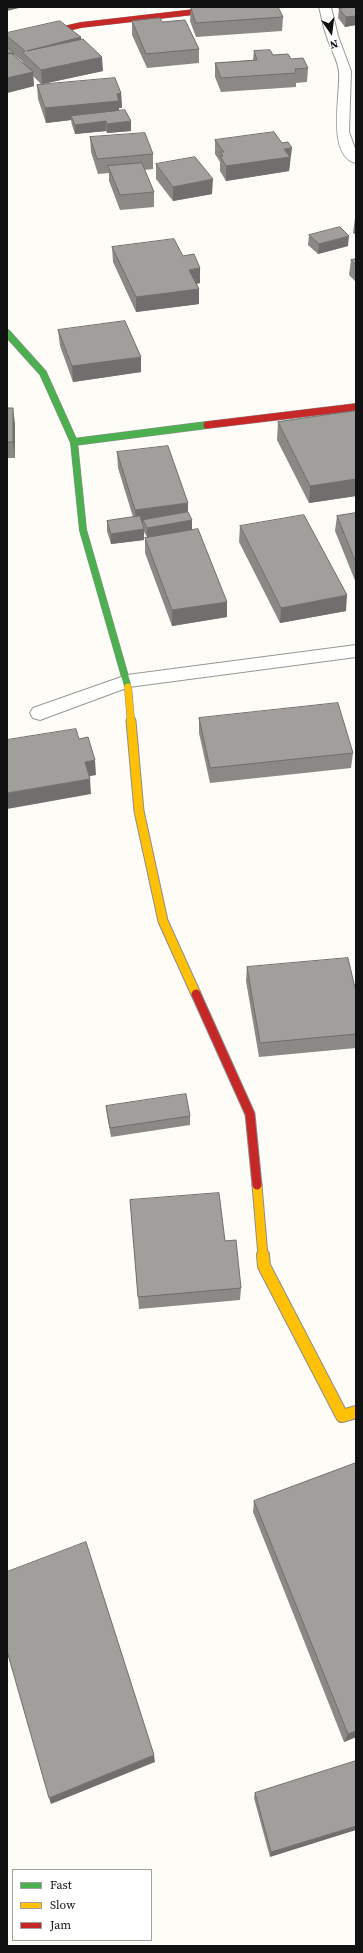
<!DOCTYPE html>
<html>
<head>
<meta charset="utf-8">
<style>
  body { margin:0 }
  #map { position:relative; width:363px; height:1953px; overflow:hidden; background:#fdfcf7; font-family:"Source Serif 4",serif }
  canvas { display:block }
  .frame { position:absolute; inset:0; border:8px solid #111; pointer-events:none }
  .legend { position:absolute; left:12px; top:1869px; width:140px; height:72px; box-sizing:border-box; background:#fff; border:1px solid #a0a0a0; margin:0; padding:5px 7px; list-style:none; font-size:12px; color:#111 }
  .legend li { display:flex; align-items:center; gap:8px; height:20px }
  .legend b { width:20px; border:1px solid #a0a0a0 }
  .north { position:absolute; left:311px; top:12px; width:40px; height:40px; -webkit-text-stroke:3px #fff; paint-order:stroke; rotate:166deg; font-size:11px; font-weight:700; line-height:16px; text-align:center; color:#111 }
  .north::after { content:''; display:block; margin:auto; width:14px; height:18px; background:#111; clip-path:polygon(50% 0,100% 100%,50% 72%,0 100%) }
</style>
</head>
<body>
<div id="map">
<canvas width="363" height="1953"></canvas>
<div class="frame"></div>
<ul class="legend">
<li><b style="height:5px;background:#4caf50"></b>Fast</li>
<li><b style="height:5px;background:#ffc107"></b>Slow</li>
<li><b style="height:5px;background:#c62828"></b>Jam</li>
</ul>
<div class="north">N</div>
</div>
<script>
const context = document.querySelector('canvas').getContext('2d');
context.lineJoin = 'round';
function stroke(path, color, width, dash) { context.strokeStyle = color; context.lineWidth = width; context.lineCap = dash ? 'butt' : 'round'; context.setLineDash(dash || []); context.stroke(path); }
function fill(path, color) { context.fillStyle = color; context.fill(path, 'evenodd'); }
const street = new Path2D(`
  M319,7h12l7,29 13,35 -2,61 7,19v12c-30,-7 -15,-70 -17,-91 -1,-12 -9,-24 -12,-35 -4,-10 -5,-20 -8,-30z
  M356,645v12l-227,30 -89,33 -7,-2 -3,-5 3,-5 94,-33z`);
const fastFar1 = new Path2D(`
  M194,12l62,-5`);
const fast = new Path2D(`
  M7,333l36,40 31,69 133,-17
  M74,442l9,88 45,157`);
const slowFar2 = new Path2D(`
  M128,687l3,35`);
const slowFar1 = new Path2D(`
  M131,721l8,90 24,110 33,73
  M257,1185l6,71`);
const slow = new Path2D(`
  M263,1255l1,11 78,150 14,-4`);
const jamFar2 = new Path2D(`
  M7,42l74,-17 113,-13`);
const jamFar1 = new Path2D(`
  M207,425l149,-18`);
const jam = new Path2D(`
  M196,994l54,120 7,71`);
const wall = new Path2D(`
  M191,7l92,10 -1,14 -86,6 -6,-16z
  M339,9l17,7v9l-11,2 -7,-9z
  M132,21l30,1 37,27v14l-52,5 -15,-33z
  M7,33l74,4v3l22,31 -60,13 78,9 1,15h-3v3l12,20 -24,2 -1,-2 -31,3 -3,-9 -1,-5 -25,3 -8,-24 -1,-14 4,-1 -8,-8 1,10 -27,7zM14,55l9,7v1l-9,-7z
  M254,51l37,8 17,9 -1,14 -11,1v4l-75,5 -6,-15v-14l38,-3z
  M90,137l63,17v15l-9,1 10,22v15l-34,3 -11,-29v-8l-11,1 -7,-22z
  M215,140l76,22h-1l-1,9 -63,10 -6,-10v-9l-5,-8z
  M156,164l56,30 -39,7 -17,-22z
  M356,217v18l-3,-2 2,-15z
  M309,235l39,11 -30,8 -10,-9z
  M112,247l71,9 17,12v15l-3,1 2,5v15l-63,8 -23,-50z
  M356,259v23l-7,-7 2,-15z
  M58,330l83,42 -68,10 -13,-36z
  M7,408l8,16v34h-8z
  M356,411v85l-47,7 -32,-63 1,-18z
  M117,452l71,51v9l4,18 35,72v15l-55,9 -27,-73v-15l2,-1 -3,-5v8l-33,4 -4,-13v-10l26,-4 -15,-49z
  M356,513v70l-21,-52 2,-15z
  M240,526l106,85 -66,12 -41,-81z
  M199,718l154,35 -2,15 -141,15 -11,-50z
  M247,967l109,25v56l-97,9 -13,-76z
  M106,1106l84,10v9l-79,12 -4,-22z
  M130,1200l111,88 -1,12 -101,9z
  M356,1463v274l-12,5 -91,-230 1,-11z
  M356,1761l-86,96 -16,-59 1,-5z`);
const shadedWall = new Path2D(`
  M7,7h16l-16,4z
  M356,16v9l-11,2 1,-10z
  M81,37l1,14h-55z
  M102,57l1,14 -61,13 -1,-14z
  M33,72l1,14 -27,7v-15z
  M121,93l1,15h-3l1,8h-49v4l-25,3 -1,-15z
  M106,121v10l-31,3v-9z
  M131,121v10l-24,2v-9z
  M292,148l-3,23 -63,10v-15l58,-17z
  M213,179l-1,15 -39,7v-14z
  M349,236l-1,10 -30,8 1,-10z
  M200,268v15l-11,2v-15z
  M199,289v15l-63,8v-15z
  M141,357v15l-68,10 -1,-16z
  M13,408l2,16v34l-2,-16z
  M356,479v17l-47,7 1,-17z
  M188,503v16l-45,1v5l-7,1 -1,-16z
  M192,520v10l-45,8v-10z
  M144,529v11l-33,4v-10z
  M347,595l-1,16 -66,12 1,-15z
  M227,602v15l-55,9v-16z
  M95,760l1,15 -10,2 -1,-15z
  M90,779l1,15 -84,15v-16z
  M356,1731v6l-12,5 4,-8z
  M154,1755l1,7 -104,42 -2,-6z
  M356,1826v4l-86,27 1,-5z`);
const building = new Path2D(`
  M191,7h87l5,10 -87,6z
  M356,7v9l-10,1 -7,-8z
  M160,18l2,4 23,-2 14,29 -53,5 -14,-33z
  M60,21l21,16 -54,14 56,-12 19,18 -61,13 -19,-18 3,-1 -18,-15v-3z
  M7,47l7,6 -7,1z
  M270,50l3,5 15,-1 3,5 12,-1 5,10 -13,1 1,4 -75,5 -6,-15 42,-3 -3,-9z
  M11,53l22,19 -26,6v-24z
  M115,78l6,15 -4,1 2,7 -74,7 -8,-23z
  M125,110l6,11 -24,3 -1,-3 -31,4 -4,-9z
  M274,132l8,11 6,-1 4,6 -8,1 6,8 -64,9 -6,-10h3l-3,-4h4l-9,-12z
  M145,133l8,21 -56,5 -7,-22z
  M195,157l18,22 -40,8 -17,-23z
  M142,163l12,29 -34,3 -12,-29z
  M340,227l9,9 -30,8 -10,-9z
  M174,239l9,17 11,-2 6,14 -11,2 10,19 -63,8 -24,-50z
  M356,259v6l-5,-5z
  M125,321l16,36 -69,9 -14,-36z
  M7,408h6v34h-6z
  M356,411v68l-46,7 -32,-64z
  M168,446l20,57 -53,7 -18,-58z
  M188,512l4,8 -45,8 -4,-8z
  M356,513v50l-19,-47z
  M304,515l43,80 -66,13 -41,-82z
  M140,516l4,13 -33,5 -4,-13z
  M198,529l29,73 -55,8 -27,-72z
  M338,703l15,50 -143,15 -11,-50z
  M76,729l3,10 9,-2 7,23 -10,2 5,17 -83,14v-53z
  M348,958l8,34v42l-96,9 -13,-76z
  M186,1094l4,22 -80,12 -4,-22z
  M219,1193l6,48 11,-1 5,48 -103,9 -8,-97z
  M356,1463v268l-8,3 -94,-233z
  M86,1542l68,213 -105,43 -42,-147v-79z
  M356,1761v65l-85,26 -16,-59z`);
stroke(street, '#979795', 2);
stroke(fastFar1, '#8e8d8b', 6);
stroke(fast, '#8e8d8b', 8);
stroke(slowFar2, '#8e8d8b', 8);
stroke(slowFar1, '#8e8d8b', 11);
stroke(slow, '#8e8d8b', 14);
stroke(jamFar2, '#8e8d8b', 6);
stroke(jamFar1, '#8e8d8b', 8);
stroke(jam, '#8e8d8b', 11);
fill(street, '#fffffe');
stroke(fastFar1, '#4caf50', 5.5);
stroke(fast, '#4caf50', 7);
stroke(slowFar2, '#ffc107', 7);
stroke(slowFar1, '#ffc107', 9);
stroke(slow, '#ffc107', 12);
stroke(jamFar2, '#c62828', 5.5);
stroke(jamFar1, '#c62828', 7);
stroke(jam, '#c62828', 9);
fill(wall, '#8a8986');
fill(shadedWall, '#716f6d');
fill(building, '#a19f9c');
stroke(building, '#716f6d', 1);
</script>
</body>
</html>
